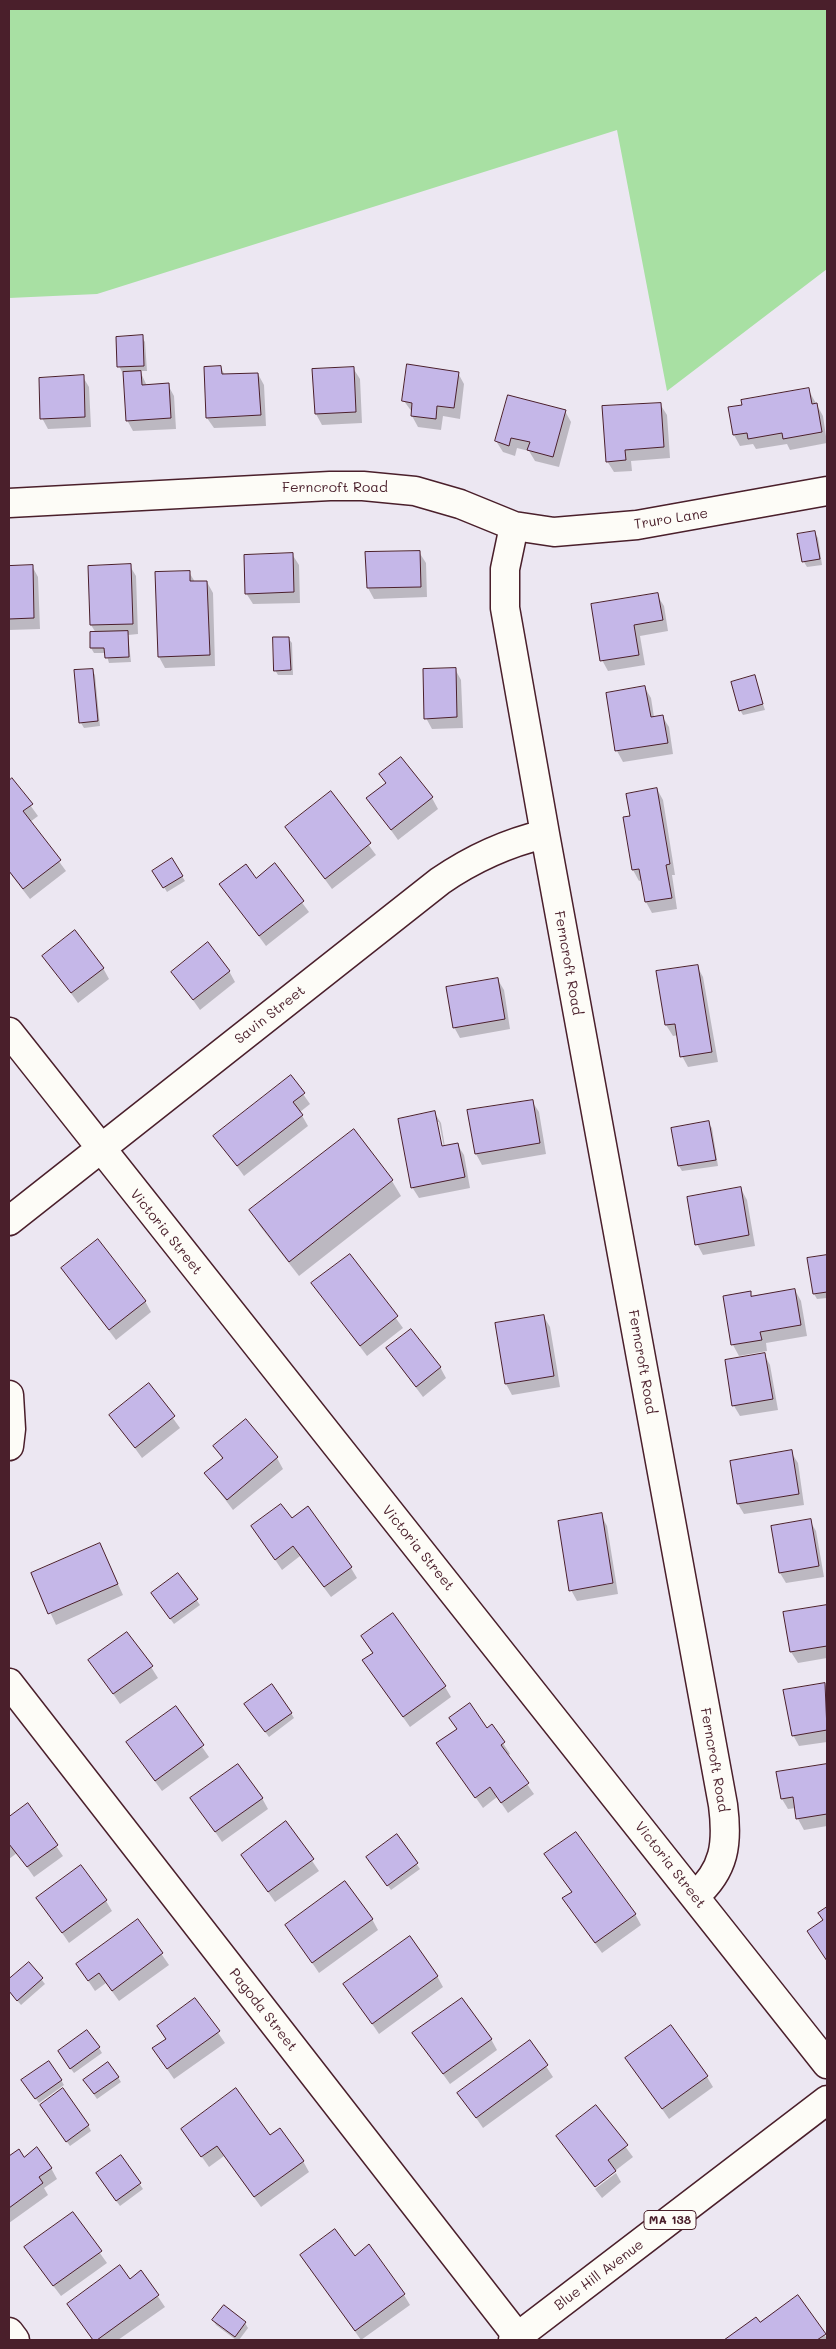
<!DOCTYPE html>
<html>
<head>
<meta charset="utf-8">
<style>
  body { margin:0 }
  #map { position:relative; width:836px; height:2349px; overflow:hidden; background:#ece7f2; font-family:Mali,sans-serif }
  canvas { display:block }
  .frame { position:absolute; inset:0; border:10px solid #4a1f2b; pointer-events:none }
</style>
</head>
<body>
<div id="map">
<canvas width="836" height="2349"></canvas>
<div class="frame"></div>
</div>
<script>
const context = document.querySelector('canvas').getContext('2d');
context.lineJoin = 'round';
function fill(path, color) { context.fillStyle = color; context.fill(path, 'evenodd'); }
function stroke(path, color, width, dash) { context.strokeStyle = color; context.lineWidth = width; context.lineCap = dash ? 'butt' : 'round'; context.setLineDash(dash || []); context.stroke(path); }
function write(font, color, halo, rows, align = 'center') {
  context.font = font + ' Mali,sans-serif'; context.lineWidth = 4; context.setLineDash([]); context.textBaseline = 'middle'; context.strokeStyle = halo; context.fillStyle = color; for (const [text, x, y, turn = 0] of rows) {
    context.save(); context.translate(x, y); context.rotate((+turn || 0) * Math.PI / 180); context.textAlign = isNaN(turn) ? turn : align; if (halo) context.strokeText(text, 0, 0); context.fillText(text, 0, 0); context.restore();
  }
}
const green = new Path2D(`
  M9,9h818v260l-160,122 -50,-261 -520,164 -88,4z`);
const shadow = new Path2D(`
  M142,337l3,5 2,29h-7l7,15 21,-1 6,11 2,33 -43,2 -6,-11 -3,-48h-2l-3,-6z
  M220,367l5,8 33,-1 6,11 2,41 -52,2 -7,-10z
  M353,368l7,11 2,44 -40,2 -6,-11z
  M458,373l6,11 -4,35 -17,-3 -2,14 -23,-3 -6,-11v-4l-8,-11z
  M83,377l6,10 2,40 -43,2 -6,-11z
  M808,389l15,27 4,27 -37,7 -3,-6 -31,5 -3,-5 -13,2 -6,-11z
  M660,404l7,11 3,43 -39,3 1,10 -18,1 -7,-11z
  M565,411l6,11 -12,45 -24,-6 -6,-10 -12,-3 -2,8 -12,-4 -7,-11z
  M815,533l3,5 4,27 -15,2 -3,-5 -5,-27z
  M419,552l7,11 1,34 -53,2 -6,-11 -1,-34z
  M292,554l7,11 1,38 -47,1 -7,-11z
  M32,566l6,11 2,52 -31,1v-63z
  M130,566l6,10 2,58 -10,1 3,27 -22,1 -3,-10h-12l-3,-5 5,-15 -5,-8z
  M189,572l6,10h12l6,11 2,73 -50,2 -6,-11 -3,-83z
  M657,595l7,11 4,25 -28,5 5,29 -37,6 -6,-11z
  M288,638l4,5 1,32h-15l-3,-5z
  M455,669l6,11 2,48 -31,1 -6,-11z
  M92,670l3,5 5,51 -16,2 -3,-5z
  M754,677l11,33 -22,5 -3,-5z
  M645,688l6,10 3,19 8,-1 7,11 4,27 -50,8 -6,-11 -10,-57z
  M12,780l26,36 -8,6 36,49 -36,28 -21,-27v-90z
  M657,789l6,11 12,75h-3l5,34 -25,4 -6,-11 -4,-22 -3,1 -6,-11 -8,-52 6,-1z
  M330,793l46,62 -44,34 -46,-62z
  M368,798h64l6,11 -40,31z
  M172,860l13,21 -18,11 -13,-21z
  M274,865l35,47 -43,34 -45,-61 35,-5z
  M44,956l59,12 6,11 -31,24z
  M697,966l6,11 15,85 -30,5 -6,-11 -4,-21 -5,1 -7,-11 -8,-53z
  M229,971l6,11 -35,28 -27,-38z
  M498,980l6,10 6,39 -50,9 -6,-11z
  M303,1094l7,10 -10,8 8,14 -64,50 -29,-40z
  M532,1101l7,11 7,42 -64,11 -6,-11z
  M434,1112l7,11 4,24 12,-3 7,11 6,33 -51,10 -7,-11zM436,1122h3l6,30 -3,1z
  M708,1123l4,5 6,38 -36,5 -3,-5 -6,-37z
  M392,1181l9,15 -102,80 -39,-50 -9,-15z
  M741,1189l6,11 8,46 -52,9 -6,-11z
  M350,1255l53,73 -36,28 -54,-72z
  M827,1256v42l-10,1 -3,-5 -5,-35z
  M62,1268l83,33 6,11 -35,28z
  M795,1290l6,11 6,35 -41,7 1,8 -28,5 -6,-11 17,-52 2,4z
  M544,1317l6,10 10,60 -48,8 -6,-11z
  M387,1349l53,18 6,11 -23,19z
  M764,1354l6,11 8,45 -38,6 -6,-10z
  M149,1385l31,43 -38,30 -31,-43z
  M215,1447l62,11 6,11 -50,41 -27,-36 17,-14z
  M791,1452l7,11 6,42 -60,9 -6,-10z
  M601,1515l6,11 11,68 -41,7 -6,-11z
  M291,1520l60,48 6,10 -26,19 -31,-41 -18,14 -29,-43z
  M810,1521l6,10 8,46 -38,6 -6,-10z
  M100,1545l23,50 -67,30 -24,-52z
  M178,1574l22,31 -26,19 -19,-26z
  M827,1606v52l-29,5 -7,-11 -6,-39z
  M362,1637l83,50 6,10 -41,30 -40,-56 3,-17z
  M90,1660l61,7 7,11 -38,26z
  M825,1684l2,5v53l-28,4 -6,-11z
  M175,1708l34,49 -47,34 -28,-38z
  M249,1710l42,3 3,5 -25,19z
  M451,1718l36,12 5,-4 18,28 -3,2 27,38 -26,19 -11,-16 -14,11 -45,-64 19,-14z
  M827,1765v61l-23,4 -6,-11 -2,-11 -8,1 -6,-10 -5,-26z
  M192,1798h70l6,11 -46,33z
  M27,1805l36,51 -29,21 -17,-24 -8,6v-41z
  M286,1823l33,48 -44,31 -33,-47z
  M397,1836l23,33 -29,21 -20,-28z
  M546,1855l89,59 6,11 -39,28 -32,-44 2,-16z
  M38,1898l68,3 6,10 -43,32z
  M827,1908v52l-12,-18 9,-21 -4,-8z
  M372,1919l6,11 -59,43 -32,-47z
  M138,1920l31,45 -50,36 -13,-18 -11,8 -18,-27z
  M29,1964l16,20 -24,21 -12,-14v-11z
  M437,1976l6,11 -64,47 -34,-50z
  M195,1999l30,44 -51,36 -14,-20 6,-19 -8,-14z
  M414,2034l77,5 6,11 -47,34z
  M530,2042l23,35 -70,51 -24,-35z
  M99,2048l3,5 -28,20 -12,-16z
  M627,2059l80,18 6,10 -44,32z
  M118,2077l3,5 -24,17 -9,-13z
  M61,2080l3,5 -25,18 -13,-18z
  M596,2107l37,50 -39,30 -37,-51z
  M44,2111l44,14 3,6 -21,15z
  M182,2129l88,8 33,24 6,11 -48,35 -37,-51 -15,11z
  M18,2151l6,8 27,9 6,11 -13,9 4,7 -39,28v-65z
  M121,2157l22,32 -23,17 -20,-27z
  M616,2173l5,9 -19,16 -7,-9z
  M72,2214l35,49 -46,33 -29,-38z
  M301,2255l53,2 50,38 6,10 -49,35z
  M141,2272l24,35 -47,33h-25l-24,-36 61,-23z
  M756,2319l3,5 66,11 2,5h-101z
  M213,2320l32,3 3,5 -9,12h-3l-20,-15z`);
const building = new Path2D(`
  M143,335l1,31 -27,1 -1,-30z
  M407,364l52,8 -5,36 -17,-2 -1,13 -25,-3 1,-13 -10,-2z
  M221,366l1,8 36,-1 3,42 -55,3 -2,-51z
  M354,367l2,45 -41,2 -3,-45z
  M141,371l1,14 27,-2 2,35 -45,3 -3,-49z
  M84,375l1,42 -45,2 -1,-41z
  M809,388l3,16 5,-1 5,29 -39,7 -1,-6 -34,6 -1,-6 -14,2 -5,-28 14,-2 -1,-5z
  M508,395l58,15 -13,47 -26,-7 3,-8 -19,-4 -2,8 -14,-5z
  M661,403l3,44 -39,3 1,10 -20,2 -4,-56z
  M815,531l5,28 -18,3 -5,-28z
  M420,551l1,36 -54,1 -2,-36z
  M293,553l1,39 -49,2 -1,-39z
  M131,564l2,60 -43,1 -2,-59z
  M33,565l1,53 -25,1v-53z
  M190,571v10h17l3,74 -52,2 -3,-85z
  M658,593l5,27 -29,5 5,30 -39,6 -9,-57z
  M128,631l1,26 -24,1 -1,-10h-14v-16z
  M273,637h16l2,33 -17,1z
  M456,668l1,49 -33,2 -1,-50z
  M93,669l5,52 -19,2 -5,-53z
  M755,675l8,29 -24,7 -8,-29z
  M645,686l6,31 12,-2 5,28 -53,8 -9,-58z
  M401,757l32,40 -42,33 -25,-32 20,-15 -7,-9z
  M12,778l21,26 -10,7 38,49 -38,29 -14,-18v-90z
  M657,788l13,76 -4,1 6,33 -27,4 -6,-33 -7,1 -9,-53 7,-1 -4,-22z
  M331,791l40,52 -46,36 -40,-52z
  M172,858l11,18 -20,12 -11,-17z
  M275,863l29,38 -45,35 -40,-52 27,-20 10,14z
  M75,930l29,38 -33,25 -29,-37z
  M208,942l22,29 -37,29 -22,-28z
  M698,965l14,87 -32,5 -5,-33 -10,1 -9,-54z
  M498,978l7,41 -52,9 -7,-41z
  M291,1075l14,18 -12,9 10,13 -66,51 -24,-30z
  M533,1100l7,43 -65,11 -8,-44z
  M435,1111l7,35 16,-3 7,34 -54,11 -13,-69z
  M709,1121l7,39 -38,6 -7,-38z
  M354,1129l39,51 -104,82 -40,-52z
  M741,1187l8,48 -54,10 -8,-48z
  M98,1239l48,62 -37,29 -48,-62z
  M350,1254l48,62 -38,30 -49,-63z
  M827,1255v37l-14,2 -6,-36z
  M795,1289l6,36 -41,7 2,8 -31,5 -8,-49 28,-5v5z
  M544,1315l10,61 -49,8 -10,-61z
  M411,1329l30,38 -25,20 -30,-39z
  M765,1353l8,46 -41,7 -7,-46z
  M149,1383l26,33 -40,32 -26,-33z
  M246,1419l32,38 -51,43 -23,-27 19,-15 -10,-12z
  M792,1450l7,44 -62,10 -7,-43z
  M281,1504l11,14 16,-12 44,61 -28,20 -31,-41 -18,14 -24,-34z
  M602,1513l11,70 -44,8 -11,-70z
  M811,1519l8,47 -40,7 -8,-47z
  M100,1543l18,41 -70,30 -17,-41z
  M178,1573l20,26 -28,20 -19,-26z
  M827,1605v41l-37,6 -7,-40z
  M393,1613l53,73 -43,31 -41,-57 11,-7 -12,-17z
  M127,1632l26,34 -40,28 -25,-34z
  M825,1683l2,47 -35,6 -9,-46z
  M272,1684l20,29 -27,19 -21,-28z
  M470,1703l17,25 5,-4 13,18 -4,3 28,38 -28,20 -11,-16 -15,11 -39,-55 21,-14 -8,-11z
  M176,1706l28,39 -49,36 -29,-39z
  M238,1764l25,34 -48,34 -25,-34z
  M827,1764v50l-31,5 -3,-22 -12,2 -5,-27z
  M28,1803l30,42 -31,22 -18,-23v-27z
  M286,1821l28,38 -46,33 -27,-37z
  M576,1832l60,82 -41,29 -33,-45 10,-6 -28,-38z
  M397,1834l21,29 -31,23 -21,-29z
  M81,1865l26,35 -45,33 -26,-35z
  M345,1881l28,38 -61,44 -27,-38z
  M827,1907v54l-20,-30 16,-11 -5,-7z
  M138,1919l25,34 -51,38 -13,-18 -11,8 -12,-17z
  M410,1936l28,40 -66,48 -29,-40z
  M29,1962l14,16 -26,23 -8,-10v-12z
  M195,1998l25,33 -53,38 -15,-21 14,-9 -9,-13z
  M462,1998l30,41 -49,35 -31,-41z
  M671,2025l37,51 -46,33 -37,-51z
  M87,2030l13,17 -30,22 -12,-18z
  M530,2040l18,25 -72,53 -19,-25z
  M49,2061l13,19 -27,19 -14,-19z
  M108,2062l11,15 -25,17 -11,-14z
  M63,2088l26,37 -23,17 -26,-37z
  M236,2088l34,47 10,-7 24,33 -50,36 -37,-51 -16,11 -20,-28z
  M596,2105l32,40 -20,15 8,11 -21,16 -39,-51z
  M37,2147l15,21 -13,9 4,6 -34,25v-52l10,-7 5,8z
  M121,2155l20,28 -25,18 -20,-28z
  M73,2212l29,39 -49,35 -29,-39z
  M335,2229l20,27 14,-12 36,50 -50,37 -55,-76z
  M120,2265l10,14 11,-9 18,25 -62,45h-4l-26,-36z
  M798,2295l28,39 -9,6h-93l32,-23 4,5z
  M224,2305l22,17 -11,15 -23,-17z`);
const minor = new Path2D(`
  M9,503l321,-17h33l52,5 45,13 54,22 40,6 83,-7 190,-34
  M514,526l-9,43v39l40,226 178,971c5,38 2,65 -28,91
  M9,1032l818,1032
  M9,1221l431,-340c32,-22 67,-38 105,-47
  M9,1395l2,34 -2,17
  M9,1683l509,654
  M9,2332l6,8`);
const highway = new Path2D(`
  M513,2340l314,-240`);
const shields = [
  [670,2220,52]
];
const shieldNames = [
  ["MA 138",670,2220]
];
const streetNames = [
  ["Ferncroft Road",335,488],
  ["Truro Lane",671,519,-9],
  ["Ferncroft Road",568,963,80],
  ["Savin Street",270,1015,-38],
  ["Victoria Street",166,1232,51],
  ["Ferncroft Road",642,1362,80],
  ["Victoria Street",418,1548,51],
  ["Ferncroft Road",714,1760,80],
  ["Victoria Street",670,1865,52],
  ["Pagoda Street",263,2010,52],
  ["Blue Hill Avenue",599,2275,-37]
];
fill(green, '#a8e0a3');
fill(shadow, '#0003');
fill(building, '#c5b7e8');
stroke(building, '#4a1f2b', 1);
stroke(minor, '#4a1f2b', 31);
stroke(highway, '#4a1f2b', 31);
stroke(minor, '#fdfcf7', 28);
stroke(highway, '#fdfcf7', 28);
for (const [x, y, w] of shields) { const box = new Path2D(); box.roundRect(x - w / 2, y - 9.5, w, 19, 4); context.fillStyle = '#fdfcf7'; context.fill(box); stroke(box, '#4a1f2b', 1); }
write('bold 12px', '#4a1f2b', null, shieldNames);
write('14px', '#4a1f2b', '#fdfcf7', streetNames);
</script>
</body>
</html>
